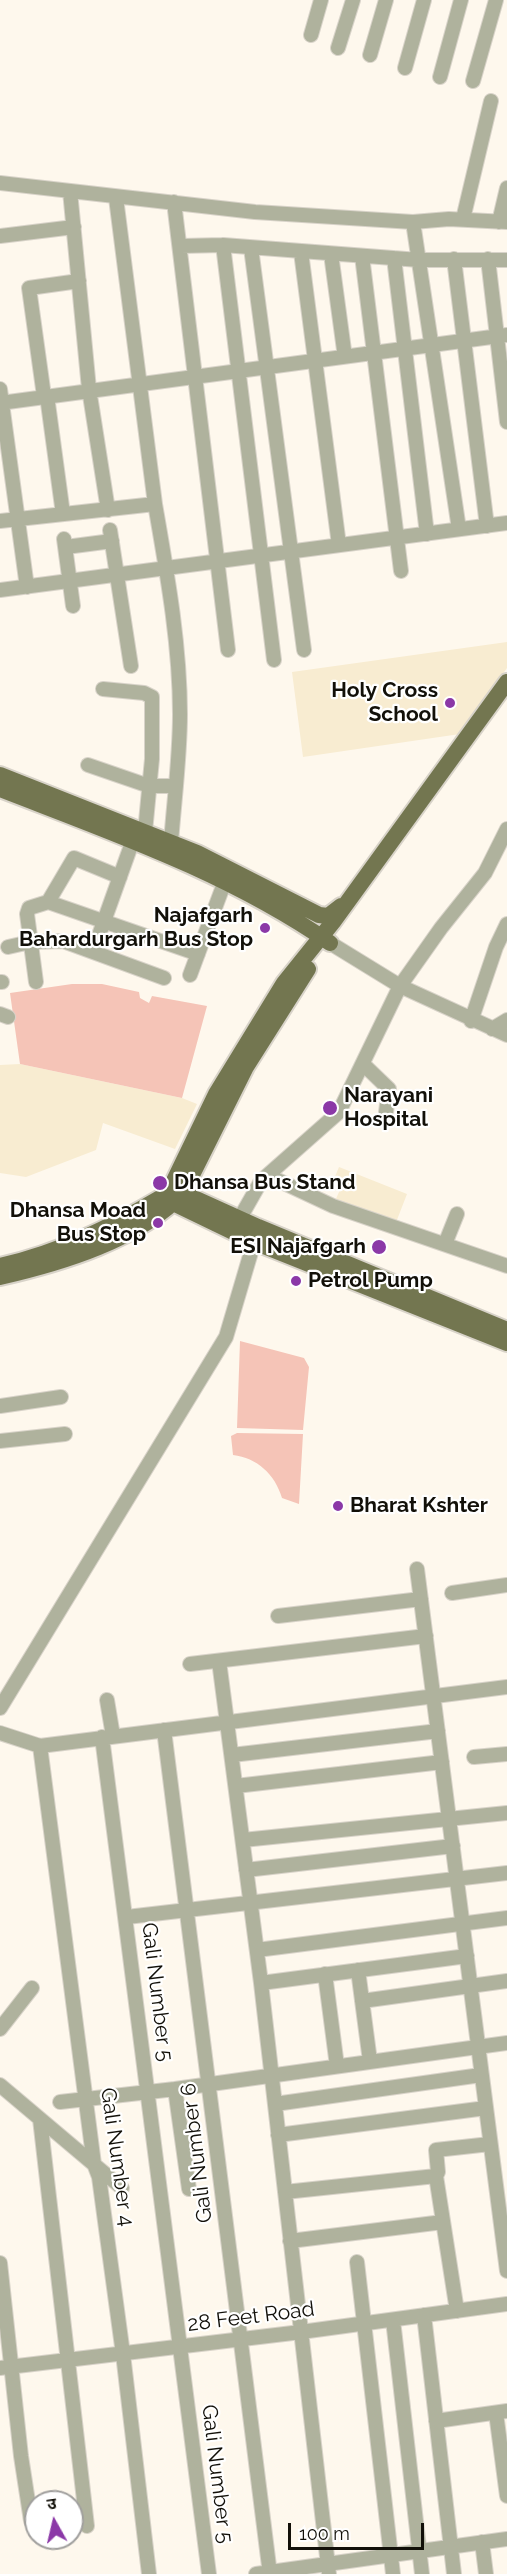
<!DOCTYPE html>
<html>
<head>
<meta charset="utf-8">
<style>
  body { margin:0 }
  #map { position:relative; width:507px; height:2574px; overflow:hidden; background:#fef8ed; font-family:Raleway,"Noto Sans Devanagari",sans-serif }
  canvas { display:block }
  .north { position:absolute; left:24px; top:2490px; width:60px; height:60px; box-sizing:border-box; background:#fff; border:2px solid #a09f9d; border-radius:50%; rotate:352deg; font-size:16px; font-weight:700; line-height:24px; text-align:center; color:#121009 }
  .north::after { content:''; display:block; margin:auto; width:21px; height:27px; background:#8b38a7; clip-path:polygon(50% 0,100% 100%,50% 72%,0 100%) }
  .scale { position:absolute; left:288px; top:2523px; width:136px; height:27px; box-sizing:border-box; border:3px solid #121009; border-top:0; padding-left:8px; font-size:18px; line-height:21px; white-space:nowrap; color:#121009; -webkit-text-stroke:4px #fff; paint-order:stroke }
</style>
</head>
<body>
<div id="map">
<canvas width="507" height="2574"></canvas>
<div class="north">उ</div>
<div class="scale">100 m</div>
</div>
<script>
const context = document.querySelector('canvas').getContext('2d');
context.lineJoin = 'round';
function fill(path, color) { context.fillStyle = color; context.fill(path, 'evenodd'); }
function stroke(path, color, width, dash) { context.strokeStyle = color; context.lineWidth = width; context.lineCap = dash ? 'butt' : 'round'; context.setLineDash(dash || []); context.stroke(path); }
function write(font, color, halo, rows, align = 'center') {
  context.font = font + ' Raleway,sans-serif'; context.lineWidth = 4.5; context.setLineDash([]); context.textBaseline = 'middle'; context.strokeStyle = halo; context.fillStyle = color; for (const [text, x, y, turn = 0] of rows) {
    context.save(); context.translate(x, y); context.rotate((+turn || 0) * Math.PI / 180); context.textAlign = isNaN(turn) ? turn : align; if (halo) context.strokeText(text, 0, 0); context.fillText(text, 0, 0); context.restore();
  }
}
const built = new Path2D(`
  M507,642v26l-47,66 -157,23 -11,-85z
  M20,1064l162,34 15,6 -22,45 -72,-26 -7,27 -70,27 -26,-4v-108z
  M339,1167l68,27 -12,31 -60,-24 8,-18 -9,-4z`);
const green = new Path2D(`
  M72,984h30l37,8 1,6 9,5 3,-7 55,10 -25,92 -162,-34 -10,-71z
  M240,1341l64,17 5,9 -6,63 -66,-2z
  M237,1433l66,1 -4,70 -17,-6c-7,-24 -25,-40 -49,-43l-2,-19z`);
const minor = new Path2D(`
  M311,35l10,-35
  M338,48l15,-48
  M370,55l16,-55
  M405,68l19,-68
  M440,77l21,-77
  M473,81l23,-81
  M0,183l255,29 158,10 36,-3 58,3
  M70,191l19,198 19,121
  M174,202l54,448
  M463,219l28,-118
  M413,222l46,307
  M499,222l8,-34
  M0,236l74,-9
  M223,245l51,415
  M181,246l42,-1 196,15h88
  M251,248l53,402
  M301,252l38,293
  M331,254l13,96
  M362,256l39,315
  M394,258l33,276
  M454,259l33,267
  M488,259l19,163
  M0,389l27,198
  M44,396l-15,-108 50,-7
  M47,396l16,118
  M0,403l507,-68
  M155,504c12,69 25,140 25,210 0,43 -6,87 -9,129
  M0,521l155,-17 -39,-306
  M110,530l21,136
  M64,539l9,67
  M66,547l46,-6
  M0,590l507,-67
  M103,689l41,4 8,4v62l-7,73
  M88,765l61,21h26
  M48,902l26,-44 46,19
  M330,943l70,43 107,49
  M8,947l22,-5 33,-1 101,37
  M93,952l40,-112
  M190,975l35,-94
  M0,982h2
  M36,982l-9,-68 2,-6 19,-6 150,52
  M0,1014l8,3
  M471,1021l25,-74 11,-23
  M492,1029l15,-9
  M363,1064l26,25 -3,23
  M269,1176l64,30 174,60
  M240,1218l21,-37 78,-69 61,-126 41,-58 44,-55 22,-44
  M445,1244l12,-30
  M0,1406l61,-9
  M0,1441l65,-7
  M417,1569l90,702
  M452,1593l55,-8
  M278,1616l143,-17
  M219,1661l42,322 68,591
  M190,1664l236,-28
  M107,1700l6,36
  M0,1708l226,-371 31,-105
  M164,1730l106,844
  M0,1733l40,13 467,-59
  M102,1737l107,837
  M40,1746l54,418 5,13 24,177 26,220
  M232,1755l206,-24
  M474,1757l33,-3
  M236,1786l206,-24
  M243,1840l264,-27
  M246,1870l207,-24
  M127,1917l380,-44
  M257,1950l250,-32
  M358,1970l12,91
  M325,1974l12,92
  M261,1983l206,-27
  M362,2001l145,-20
  M0,2029l32,-41
  M0,2085l122,103
  M175,2089l14,100
  M60,2102l115,-13 332,-46
  M275,2104l206,-29
  M40,2119l47,407
  M278,2135l208,-27
  M285,2192l151,-16
  M290,2241l153,-19
  M357,2262l36,312
  M0,2263l21,193 10,65
  M457,2311l-21,-135 2,-4 -2,-22 54,-6
  M424,2315l30,259
  M393,2320l29,254
  M0,2368l301,-36 206,-28
  M496,2413l11,83
  M436,2421l71,-10
  M482,2542l4,32
  M256,2574l251,-35`);
const major = new Path2D(`
  M0,775l197,78 122,62 9,1 13,-10
  M0,789c113,44 229,84 330,154
  M174,1189l84,38 249,103
  M165,1199l89,43 253,101
  M0,1266c59,-13 111,-39 162,-69l9,-10 45,-93 68,-111 49,-61 174,-240
  M0,1277c61,-14 139,-37 183,-84l63,-126 62,-98`);
const markers = [
  [450,703,6,"#8b38a7"],
  [265,928,6,"#8b38a7"],
  [330,1108,8,"#8b38a7"],
  [160,1183,8,"#8b38a7"],
  [158,1223,6,"#8b38a7"],
  [379,1247,8,"#8b38a7"],
  [296,1281,6,"#8b38a7"],
  [338,1506,6,"#8b38a7"]
];
const poiNames = [
  ["Holy Cross",438,691],
  ["School",438,715],
  ["Najafgarh",253,916],
  ["Bahardurgarh Bus Stop",253,940],
  ["Narayani",344,1096,"left"],
  ["Hospital",344,1120,"left"],
  ["Dhansa Bus Stand",174,1183,"left"],
  ["Dhansa Moad",146,1211],
  ["Bus Stop",146,1235],
  ["ESI Najafgarh",366,1247],
  ["Petrol Pump",308,1281,"left"],
  ["Bharat Kshter",350,1506,"left"]
];
const streetNames = [
  ["Gali Number 5",157,1992,83],
  ["Gali Number 6",197,2153,-97],
  ["Gali Number 4",117,2157,82],
  ["28 Feet Road",251,2317,-7],
  ["Gali Number 5",217,2474,83]
];
fill(built, '#f8ecd1');
fill(green, '#f5c4b7');
stroke(minor, '#d8d3c9', 16);
stroke(major, '#d8d3c9', 20);
stroke(minor, '#afb29d', 14);
stroke(major, '#737650', 16);
for (const [x, y, r, color] of markers) { const dot = new Path2D(); dot.arc(x, y, r, 0, 2 * Math.PI); context.fillStyle = color; context.fill(dot); stroke(dot, '#fff', 2); }
write('bold 21px', '#121009', '#fff', poiNames, 'right');
write('21px', '#121009', '#fff', streetNames);
</script>
</body>
</html>
